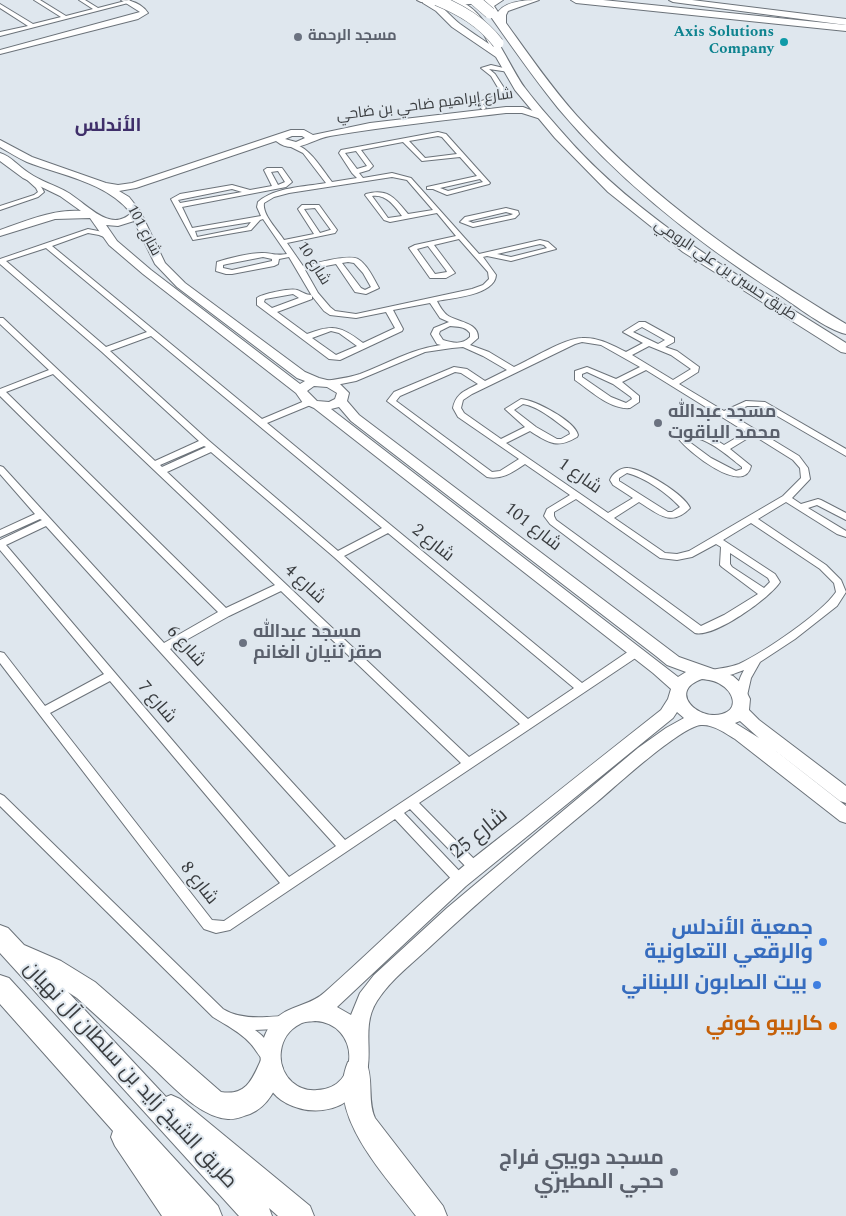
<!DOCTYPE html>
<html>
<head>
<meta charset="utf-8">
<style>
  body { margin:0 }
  canvas { display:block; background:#dfe7ee }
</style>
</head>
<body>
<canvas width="846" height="1216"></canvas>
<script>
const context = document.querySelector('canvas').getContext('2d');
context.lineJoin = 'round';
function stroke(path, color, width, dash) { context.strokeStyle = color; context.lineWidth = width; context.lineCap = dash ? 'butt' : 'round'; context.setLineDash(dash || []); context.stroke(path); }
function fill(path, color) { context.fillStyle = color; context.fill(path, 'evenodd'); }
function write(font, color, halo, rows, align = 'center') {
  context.font = font + ' Spectral,Cairo,serif'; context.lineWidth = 4; context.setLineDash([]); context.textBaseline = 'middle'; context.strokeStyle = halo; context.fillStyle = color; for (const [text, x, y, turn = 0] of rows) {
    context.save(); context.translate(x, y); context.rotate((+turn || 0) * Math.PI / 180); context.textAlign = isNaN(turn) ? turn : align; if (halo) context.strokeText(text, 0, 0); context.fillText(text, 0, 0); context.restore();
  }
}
const street = new Path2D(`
  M34,0h6l26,16 27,-7 -14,-9h6l13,8 31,-8 3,2 -132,34v-4l28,-6 -28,-18v-4l33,20 28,-7z
  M491,65l21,5 -3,2 -20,-3 6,5 11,17 -7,8 -16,5 3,4 -3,2 -6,-5 2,-3 16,-6 5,-5 -9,-15 -10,-8z
  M438,132l8,2 44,49 -1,1 -42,11 -14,-6h-6v-2l50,-11 -17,-19 -38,4 -19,-19 -42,8 12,16 -4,4 -10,3 4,5 29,-5 19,5 68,76 61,-14 8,2 8,7 -45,12 -24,-5 -4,1 13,18c-1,20 -44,23 -59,26 2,4 6,11 10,14 9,7 32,7 31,23l-8,7 19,7 25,15c16,-7 51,-29 68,-29 16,-1 30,7 44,14l17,-9 -20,-11 16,-10h6l29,16v4l-9,5 12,4 22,16 -1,5 -19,12 45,27 22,-10 19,1 81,47v7l-86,-50h-13l-17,8 69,42 9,12 2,11 -18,19 9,6 17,-5 3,1 25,13v7l-29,-15 -9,3 38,23v6l-9,-3 -51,-32 -28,17 68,46 15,15 5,12 -9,14 -42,33 -35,23 -9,16 -5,22h-8c-3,-10 1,-21 6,-30 -11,4 -24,10 -36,7l-1,-3 1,-3c10,-3 21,-3 31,-7 25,-12 82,-50 97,-72l-2,-9 -14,-14 -69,-46 -28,17 52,34 5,8c-10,16 -66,56 -85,51l-145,-109 -6,-8 3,-7 23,-14 -45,-31c-12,8 -23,16 -38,13l-100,-76 7,-9 60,-25 13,2 18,12 22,-11 -24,-14 -20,-9 -11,1 -27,4 -69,29 -15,3 -16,1v-4c12,-2 23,-3 35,-7 27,-10 51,-25 81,-29l-4,-1 -6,-10 3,-6 15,-6 -9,-4 -10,-15 -37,7 10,19 -1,2 -62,29 -11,-1 -72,-54v-7c5,-4 33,-10 40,-8 6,2 8,5 15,5v4l-35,13 30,22c26,-10 34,-8 56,9l32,-15 -9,-16 -30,6 -26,-3 -6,-4 -12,-15 -23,-39 -10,2 -1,5 -4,2 -42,8h-6l-10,-3 1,-9c12,-4 33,-9 45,-9 11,0 12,3 25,1l-24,-35 -3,1 -9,10 -58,10 -22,-41 9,-5 52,-9 18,5 22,-4 -8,-16 3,-2h15l10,14 -6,5 -104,20 10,21 69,-12 -4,-9 1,-5c17,-15 46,-15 68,-19l-23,-30 -16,-8v-2c20,-1 34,25 45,39l25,-4 -5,-5 -13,-20 2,-3zM438,136l4,1 15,17 -32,4 -16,-17zM356,151l11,15 -10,3 -12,-16zM278,171l7,11 -7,3 -7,-13zM392,177l15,3 26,30 -25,4c-13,-16 -20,-26 -42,-20l-1,1 19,25 6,2 47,-9 19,23 -41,9 -6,3 21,30h16l9,-5 -21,-28 25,-6 29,33 1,7 -6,6 -11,4 -116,25 -21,-3 -5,-4 -12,-14 -13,-23 31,-6 19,28 11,2 13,-6c-5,-9 -12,-24 -21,-29 -11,-5 -43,5 -55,7l-16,-23 48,-10 2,-3 -18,-25h-17l-4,4 16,25 -30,6c-6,-10 -22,-25 -20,-37l10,-6 15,-4zM480,179l3,3 -35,9 -8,-3zM232,189l10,3 -62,11 -2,-3zM372,196c14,-2 22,9 30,20l-14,2zM315,208l16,22h-1l-10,3 -16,-24zM251,222l-4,5 -50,10 -2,-6zM540,244l4,1 3,3 -36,9 -14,-3zM428,246l18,24 1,2 -12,2 -18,-25zM263,257l9,2v2l-40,9 -9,-2v-3l4,-1zM348,262l6,1 9,10 8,14 -6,3 -4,-2 -19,-25zM293,294l6,4 -27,10 -8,-6 1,-3zM450,326c8,1 15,0 20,7v4c-8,8 -17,6 -27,3l-4,-6 1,-3zM642,327l23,13 -7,4 -25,-12zM331,331l8,2 18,13 -21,9 -24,-17zM582,342l19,3 39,22 -24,12 -29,-12 -12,4v9c15,10 35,30 55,28l9,-6v-6l-17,-14 24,-12 100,62 -22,13c-14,-9 -32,-20 -46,-7 9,13 66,59 73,28l-21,-17 23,-14 40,25 7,8 1,10 -18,18 -94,55 -12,3 -12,-1 -51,-35 25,-16c18,11 32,26 51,6 -6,-14 -47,-39 -62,-40 -7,-1 -16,6 -18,12l3,5 20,13 -25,15 -102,-70 24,-12c19,12 27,18 47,6l1,-2c-3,-14 -43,-35 -57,-36l-16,10 20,18 -24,12 -37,-26 -3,-5 2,-8 9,-6 103,-50zM649,346l22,9 20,14 -18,11 -41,-25zM455,372l6,1 17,11c-13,7 -22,9 -25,24l5,9 61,42 -19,12 -8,1 -96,-71 4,-5zM587,372l26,12 18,13 1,2 -6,4 -15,-6 -29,-20v-3zM523,404c17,3 32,17 46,27l1,3 -9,5h-4l-21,-12 -22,-17zM691,437c19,2 37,19 51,30v2l-6,2 -25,-13 -23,-17 -1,-2zM627,473c19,5 40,20 53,34l-8,5h-4l-49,-31v-3zM576,499l84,59 17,2 15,-3 24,-13 5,3 -1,18 2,2 36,27 -34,21 -23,11 -145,-106 -2,-4v-4zM730,553l38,25 2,4 -6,6 -32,-21 -2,-3z
  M25,176c8,-1 16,9 19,16l-6,5 -38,13v-4l34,-11 4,-3 -2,-4 -11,-10z
  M506,208l12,3 1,3 -4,4 -42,9 -13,-5 5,-5zM506,212l7,2 -2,1 -38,8 -5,-2z
  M88,229l15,3 9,5 -3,2 -10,-4 -11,-2 -36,13 210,173 45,-19h6v4l-46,19 315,260 50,-34h8l1,3 -1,3 -221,148 60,61 2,4 -2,4 -4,1 -4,-1 -61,-63 -6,4 60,63 2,4 -2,4 -4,1 -4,-1 -61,-65 -165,111 -14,3 -12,-4 -204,-266v-11l4,1 41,53 59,-32 -104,-124v-10l42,-20 -2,-1 -40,18v-7l35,-16 -35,-40v-8l3,1 161,176 54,-31 -218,-216v-7l49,-19 -49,-46v-6h3l152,143 44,-20 -97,-89 -102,-88v-5zM46,248l101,84 -41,15 -100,-86zM151,336l231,192 -44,23 -130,-111 -98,-89zM53,374l222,211 -49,23 -220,-216zM204,446l2,1 -44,20 -2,-2zM211,452l123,105 186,167 -51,33 -302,-285zM46,526l290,320 -47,31 -283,-332zM388,533l186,155 -46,31 -184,-163zM281,591l180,172 -116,77 -175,-191 59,-33zM110,681l170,202 -56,38 -12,-1 -162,-207z
  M0,794l4,2 219,213c13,8 28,9 44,8 7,0 14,-2 21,1l2,4 -2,4 -13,3 -20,1c9,6 17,17 21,27l-2,5 -5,2c-9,-4 -12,-14 -19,-21 -10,-11 -24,-18 -37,-26l-213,-211z`);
const secondary = new Path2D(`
  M121,0c11,0 21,4 27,13l-10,6 -138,35v-4l140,-38z
  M506,107h17l25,10 -4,3 -22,-7h-16c-59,7 -118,13 -176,23 -18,3 -36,20 -54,5l-140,47 -17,3 10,6 11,14 25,52 20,20 120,89 14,6 20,5 10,10 -2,8 12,14 320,242 54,19 10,9 7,14 -1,11 10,10 87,66v17l-6,-2 -73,-57 79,62v17l-6,-2 -105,-82c-10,-6 -22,-15 -34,-14 -21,2 -86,62 -104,77 -56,46 -111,93 -164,142 -19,18 -42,35 -56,57 -20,31 5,64 -22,93 -18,19 -46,21 -69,9 -27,-15 -32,-51 -17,-76 13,-22 39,-19 56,-35 43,-38 84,-79 128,-117 22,-19 45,-36 68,-54 46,-37 93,-74 140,-111l7,-11 3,-10 -18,-16 -339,-265 -11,-5 -7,-10 -153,-119 -34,-29 -19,-27 -35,1 -55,17v-6c26,-9 53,-21 81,-19l-21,-15 -37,-18 -23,-17v-8c11,3 19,14 29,20 11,8 26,12 38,19 18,10 43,42 64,21 -25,-31 -68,-37 -104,-51 -9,-4 -18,-10 -27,-15v-7l32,17 74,26 12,2 14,-2 159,-53h13l9,5 57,-12zM292,136h10l3,2 -9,4 -11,-3zM134,221l21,43 22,23 120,91 8,3 -5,3 -149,-114 -34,-29 -11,-16 12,1zM314,386l13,1 10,6 -2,6 -6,3 -12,-1 -10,-10zM339,407l12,14 305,235 11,9 19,7 -8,5 -347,-268zM702,679c7,1 12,1 18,5 13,7 20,25 2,30 -24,7 -55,-23 -20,-35zM677,712l7,6 -18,10 -28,20 -191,160 -73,67 -14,18 -9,22 -14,-8 129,-121 207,-168zM740,721l19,17 -24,-15zM315,1021c45,2 46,68 2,69 -10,1 -18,-2 -25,-8 -18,-17 -14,-47 8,-58 5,-3 10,-2 15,-3z`);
const primary = new Path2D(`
  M417,0h82l-4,2 -38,3 -36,-3z
  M669,0h23l154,19v6l-173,-23z`);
const highway = new Path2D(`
  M422,0c18,0 25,14 38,24 10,7 20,14 29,20l-12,-22 -25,-19 2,-2c29,-1 56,68 71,87 11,15 24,29 36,43 78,91 186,149 285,212v10l-5,-1 -158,-100 -75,-60 -53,-54 -40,-48 -19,-33 -44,-30 -16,-16 -13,-8z
  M491,0h12l-9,6 4,6c8,-11 27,-12 41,-12l-31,11 -2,4v8c23,32 45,64 71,93 78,85 171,149 269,208v10c-19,-4 -51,-29 -68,-40 -81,-52 -158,-112 -220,-186 -26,-32 -50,-67 -74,-101l3,-5z
  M571,0h32l243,25v6l-270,-28z
  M0,925l8,3 16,17 37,16 34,21 126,110c25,4 31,-12 40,-32l9,-4 9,4 4,9c-6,18 -14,37 -33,45 -7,2 -14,6 -22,5 -30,-2 -59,-37 -80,-56 -23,-22 -47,-43 -71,-65l-9,-6 98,105 5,-2 9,4 130,107 4,10h-36l-9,-8 3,8h-33l-239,-263z
  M0,975l9,3 209,228 4,10h-60l-47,-70 -4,-9 2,-6 -113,-127z
  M357,1058l9,4c8,18 1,38 9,56l68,88 4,10h-31c-30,-40 -91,-101 -68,-154z`);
const highwayBridge = new Path2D(`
  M437,0c24,10 45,22 61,43
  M475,0l15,13`);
const markers = [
  [298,37,5,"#6b7280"],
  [784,42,5,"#0f9aa8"],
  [658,423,5,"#6b7280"],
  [243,643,5,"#6b7280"],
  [823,942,5,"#3f7fe0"],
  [817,985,5,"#3f7fe0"],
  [833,1026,5,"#e8710a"],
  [674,1172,5,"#6b7280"]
];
const farCulturenames = [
  ["Axis Solutions",774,33],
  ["Company",774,50]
];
const farWorshipnames = [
  ["مسجد الرحمة",308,37]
];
const farStreetnames = [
  ["شارع إبراهيم ضاحي بن ضاحي",425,106,-7],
  ["شارع 101",143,231,62],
  ["شارع 10",313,264,58],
  ["طريق حسين بن علي الرومي",725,271,34]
];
const worshipNames = [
  ["مسجد عبدالله",668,413],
  ["محمد الياقوت",668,434],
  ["مسجد عبدالله",253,633],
  ["صقر ثنيان الغانم",253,654]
];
const streetNames = [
  ["شارع 1",579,477,35],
  ["شارع 101",532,528,38],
  ["شارع 2",432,544,39],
  ["شارع 4",304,585,43],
  ["شارع 6",185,647,48],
  ["شارع 7",156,703,50],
  ["شارع 8",198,884,52]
];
const farDistrictnames = [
  ["الأندلس",108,127]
];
const nearStreetnames = [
  ["شارع 25",480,835,-39],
  ["طريق الشيخ زايد بن سلطان آل نهيان",129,1076,47]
];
const nearShopnames = [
  ["جمعية الأندلس",813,930],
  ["والرقعي التعاونية",813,954],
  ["بيت الصابون اللبناني",807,985]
];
const nearFoodnames = [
  ["كاريبو كوفي",823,1026]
];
const nearWorshipnames = [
  ["مسجد دويبي فراج",664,1160],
  ["حجي المطيري",664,1184]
];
stroke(street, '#6c737a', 2);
stroke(secondary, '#6c737a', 2);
stroke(primary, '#6c737a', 2);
stroke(highway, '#6c737a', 2);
fill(street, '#fff');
fill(secondary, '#fff');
fill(primary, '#fff');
fill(highway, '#fff');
stroke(highwayBridge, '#6c737a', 12, []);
stroke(highwayBridge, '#fff', 11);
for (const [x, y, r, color] of markers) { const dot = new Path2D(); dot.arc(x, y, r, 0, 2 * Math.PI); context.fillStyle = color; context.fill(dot); stroke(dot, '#dfe7ee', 2); }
write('bold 15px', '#0d838f', '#dfe7ee', farCulturenames, 'right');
write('bold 15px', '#5b616d', '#dfe7ee', farWorshipnames, 'left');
write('15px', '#393c3f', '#dfe7ee', farStreetnames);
write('bold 18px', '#5b616d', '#dfe7ee', worshipNames, 'left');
write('18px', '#393c3f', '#dfe7ee', streetNames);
write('bold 19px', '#3f2f6a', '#dfe7ee', farDistrictnames);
write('21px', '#393c3f', '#dfe7ee', nearStreetnames);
write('bold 21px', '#366cbe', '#dfe7ee', nearShopnames, 'right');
write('bold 21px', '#c56008', '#dfe7ee', nearFoodnames, 'right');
write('bold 21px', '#5b616d', '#dfe7ee', nearWorshipnames, 'right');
</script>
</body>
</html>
